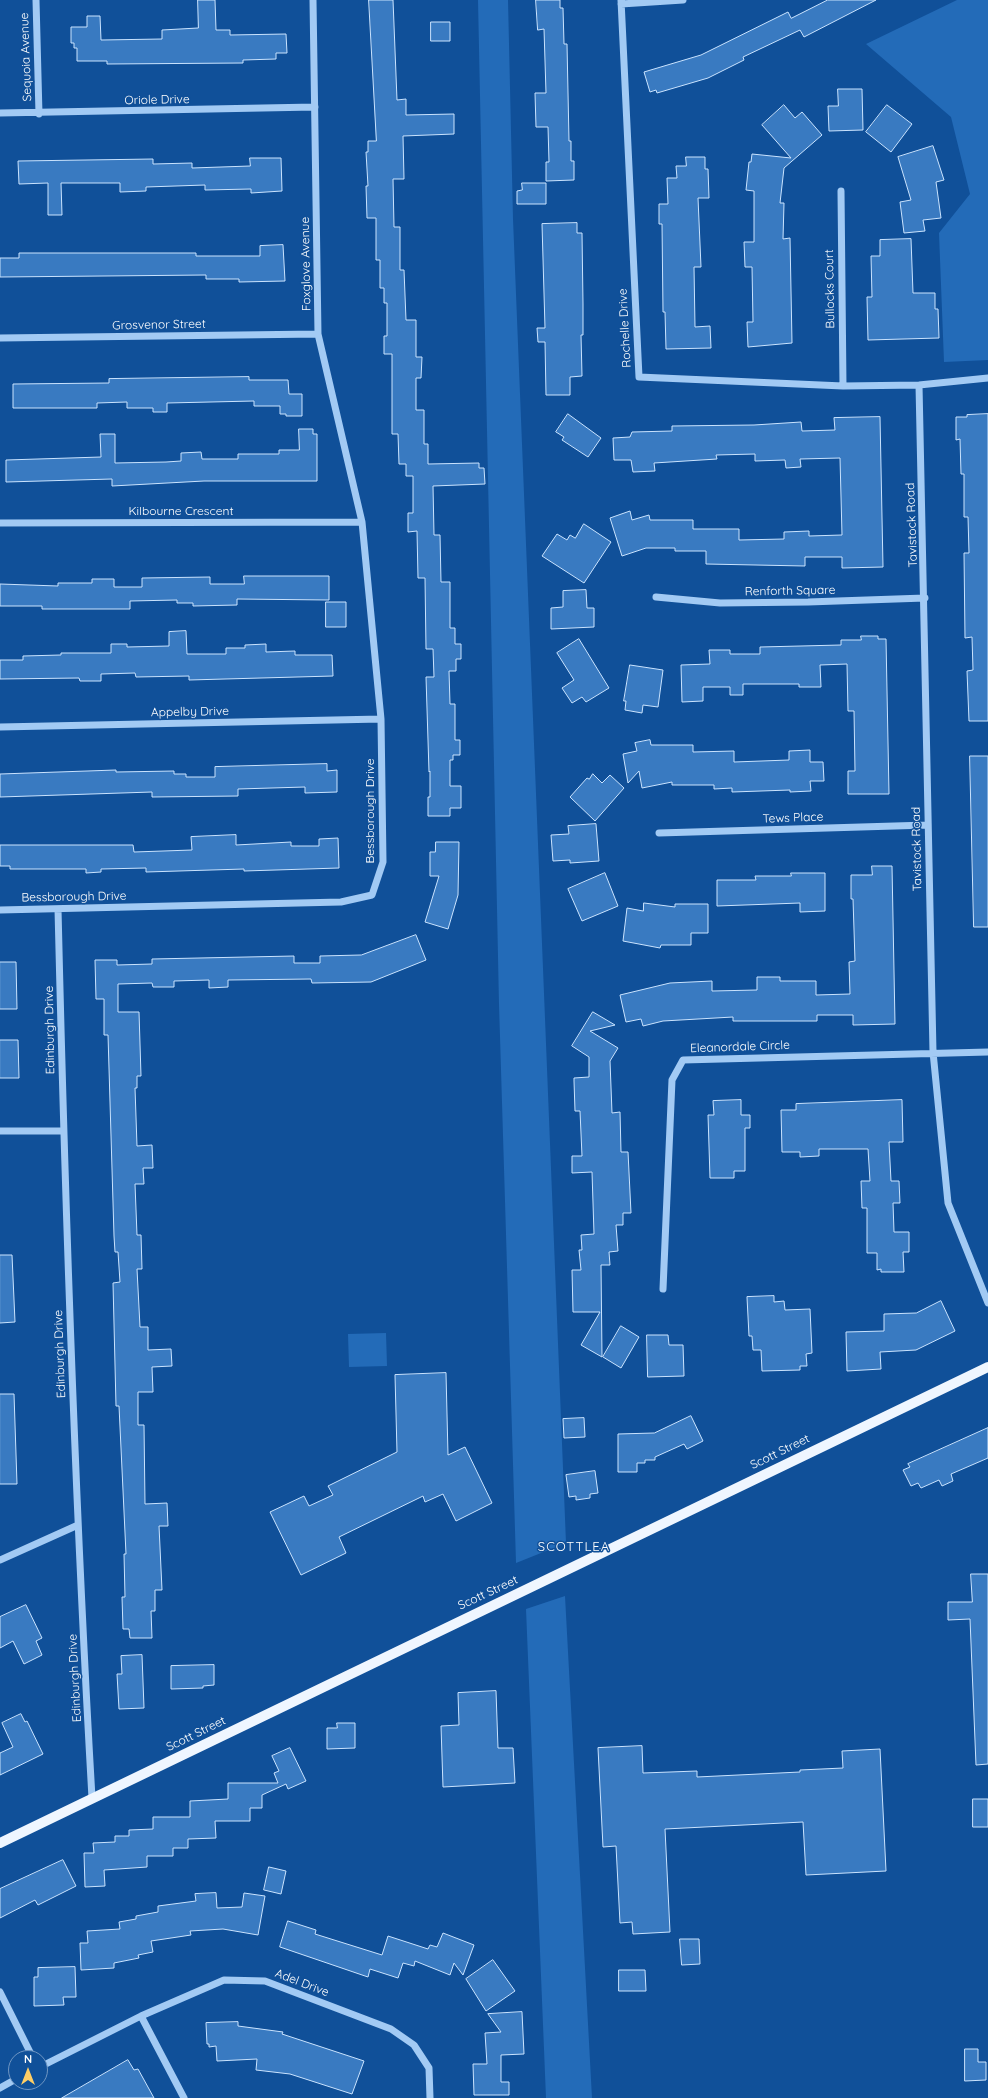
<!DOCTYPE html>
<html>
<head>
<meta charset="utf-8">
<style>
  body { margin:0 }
  #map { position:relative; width:988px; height:2098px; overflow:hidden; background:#105099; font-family:Quicksand,sans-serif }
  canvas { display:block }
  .north { position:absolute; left:8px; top:2050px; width:40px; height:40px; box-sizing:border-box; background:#105099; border:1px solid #7096c2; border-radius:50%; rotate:0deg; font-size:11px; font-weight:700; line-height:16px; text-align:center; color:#fff }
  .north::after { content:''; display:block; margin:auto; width:14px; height:18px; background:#ffce65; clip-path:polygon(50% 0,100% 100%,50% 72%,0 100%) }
</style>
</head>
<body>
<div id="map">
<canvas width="988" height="2098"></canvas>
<div class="north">N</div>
</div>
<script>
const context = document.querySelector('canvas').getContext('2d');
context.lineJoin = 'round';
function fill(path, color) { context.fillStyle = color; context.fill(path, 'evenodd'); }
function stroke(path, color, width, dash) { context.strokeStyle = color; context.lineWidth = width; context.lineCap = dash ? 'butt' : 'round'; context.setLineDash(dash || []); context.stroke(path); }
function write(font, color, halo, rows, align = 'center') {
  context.font = font + ' Quicksand,sans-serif'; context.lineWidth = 3; context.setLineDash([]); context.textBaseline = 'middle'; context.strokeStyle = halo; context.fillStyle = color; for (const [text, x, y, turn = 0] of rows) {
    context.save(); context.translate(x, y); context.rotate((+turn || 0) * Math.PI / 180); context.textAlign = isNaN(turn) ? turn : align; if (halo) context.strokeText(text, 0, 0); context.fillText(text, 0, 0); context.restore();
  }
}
const green = new Path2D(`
  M478,0h30l5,219 53,1324 -50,20 -17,-559z
  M957,0h31v360l-44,2 -5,-129 31,-39 -19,-77 -85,-73z
  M386,1333l1,33 -38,1 -1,-33z
  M565,1596l27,502h-46l-20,-489z`);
const building = new Path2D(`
  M198,0h17l1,30h14v5l56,-1 1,19h-11v6l-33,1v3l-136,1v-3h-30v-13h-3v-5h-3v-16h16v-11h13l1,24 61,-1v-9l36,-2z
  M369,0h24l4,100 9,-1v16l48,-1v20l-51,2 1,43h-11l1,48h6v43h4l2,50h10v37h6l-1,21h-5v32h8v34h4v20l51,-1v5h5l1,16 -52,2 1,49h6l1,47h9v46h5v16h6v15h-5v12h-7l1,33h5v36h5v15h-7v5h-3v26h11v22h-11v8h-22v-19h2v-26l-1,1 -3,-95h8l-1,-28h-7l-1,-71h-7l-1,-47 -9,1v-19h5v-37h-7v-12h-7l-1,-30h-6v-80h-8v-18h3v-33h-3v-15h-4v-28h-4v-42h-9l-1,-32h2l-2,-34h2v-11h8z
  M536,0h24v8h3l1,36h3l2,97h2v20h3v19l-28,1v-19h3l-1,-35h-12l-1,-34h11l-2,-64 -6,1z
  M828,0h48l-72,37 -4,-7 -57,27 1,3 -36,18 -51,15 -1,-3 -6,2 -6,-20 57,-17 87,-43 3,6z
  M431,22h19v19h-19z
  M838,89h24l1,41 -34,1 -1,-25h10z
  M784,105l11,13 7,-6 20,23 -38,33 -4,35h4l-1,36 7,-1 2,105 -44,4 -1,-25h6l-1,-55h-7l-1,-25h10v-51l-8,-1 3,-28h2l1,-8 39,4 -29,-33z
  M887,105l25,19 -21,28 -25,-20z
  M933,146l11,34 -8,2 5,36 -18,2 2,11 -21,2 -4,-31 11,-2 -13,-43z
  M686,157h19v12h3l1,29h-11l3,69h-7l1,60 15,-1 1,22 -45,1 -1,-37h-2l-1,-88h-3v-20h9l-1,-26h10l-1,-12h10z
  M250,158h31l1,33 -31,2v-4l-46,1v-5l-59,2v4l-26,1v-9h-59l1,32h-14v-32l-29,1 -1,-23 135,-2v5l39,-1v5l58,-2z
  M522,183h24v21h-29v-13l5,-1z
  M577,223v10h5l1,71v31h-2l1,41 -12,1v18h-24l-1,-53h-7l-1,-14h8l-3,-104z
  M911,239l2,54h22v16h3l1,29 -71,2 -1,-43h5l-1,-41h9v-16z
  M283,245l2,36 -46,1v-3h-33v-4l-206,2v-19h19v-5h177v3h64v-10z
  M249,377v3h39l1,14h13v22h-16v-2h-6v-8h-26v-5l-87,2v9h-14v-4h-26v-6l-30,1v5h-84v-24l96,-1v-4z
  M568,414l33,24 -13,19 -26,-17 2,-3 -8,-5z
  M988,414v307h-19l-2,-50 6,-1 -1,-33 -7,1 -1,-85h5l-1,-36h-4v-43h-3l-1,-35 -4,1v-23h11v-2z
  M880,417l3,150 -41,1v-11h-37v9l-99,-2v-13h-31v-3h-29l-24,8 -12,-38 20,-7 2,9 17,-5 1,5h43v9h46v11l45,-1v-7l25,-1v5l33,-1 -2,-77 -40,1 1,8 -15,1 -1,-8 -30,1v-7l-39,1 1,4 -63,4 1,8 -22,1 -2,-12h-17l-1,-22 17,-1 2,-5 40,-1v-5l82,-1 47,-3 1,9 33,-1 -1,-12z
  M299,429h14v5h4v47h-113l-92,5v-7l-106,3v-22l95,-3 -1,-23h15v29l51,-1 15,-1v-8l20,-1 1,7h36v-5h41v-4h20z
  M584,524l27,18 -27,41 -42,-27 15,-22 10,6 3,-5 5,3z
  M244,576h85v24l-92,-1v6l-44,1v-3h-16v-3l-47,1v8h-88v-3h-42v-22l58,2v-3h34v-4h22v8h28v-9l68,-1v7h34z
  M586,590l1,18h7v19l-43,2v-21l12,-1v-16z
  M326,602h20v25h-20z
  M186,631l1,23h39v-6h19v-3l21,-1v8l29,-1v4h37l1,21 -144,4v-4l-53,1 -1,-4 -34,1v7h-21l-1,-3 -79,1v-19h23v-4l38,-1v-2h50v-9h16v3l42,-1v-14z
  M861,636h17v3h8l3,155h-41v-23h7l-1,-60h-6l-1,-47 -27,1 1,22h-22v-3h-56v11h-13v-8h-27v14l-21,1 -1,-37 29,-1 -1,-14h21v4h30v-7l81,-2v-5h20z
  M579,639l30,49 -23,14 -4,-5 -10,6 -10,-15 12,-8 -17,-27z
  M630,665l33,5 -5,37 -15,-2 -1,8 -17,-3 1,-9h-2z
  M650,740l1,5h42v7l41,-1v11l55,-2v-9l21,-1v12h13l1,19h-14l1,10 -21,1v-2l-58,2v-4l-18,1v-4h-42v-3l-30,6 -3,-17 -11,12 -5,-29 14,-3 -2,-8z
  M970,756h18v171h-14z
  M327,764v7l10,-1v22l-32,1v-6l-67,2v7l-86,1v-5l-152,5v-23l116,-4v2l58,-1v3h12v3h29v-10z
  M593,774l9,9 8,-8 14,13 -29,33 -25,-24 17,-19 2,1z
  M596,824l3,37 -29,2v-3l-17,1 -2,-26 18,-1 -1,-8z
  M236,835v10l55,-3v4h28v-7l19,-1 1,30 -95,3v-2l-98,3v-4l-45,1v3l-15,1v-4h-76v-3h-10v-21h133l1,7 58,-2 -1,-13z
  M436,842h23l-1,53 -10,34 -23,-7 14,-46h-9v-24h5z
  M872,866h20l3,158 -42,1v-10h-36v6h-84v-4l-70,4 -20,5 -2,-7 -15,3 -6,-27 50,-12 42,-2v10l45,-1v-13h23v4h36v14l34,-1 -1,-32 6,-1 -2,-62h-2v-24h21z
  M605,873l13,33 -36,15 -14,-32z
  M791,873h34v38l-25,1v-9l-83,3v-26h39l-1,-4h36z
  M644,903l31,4v-3h33v29h-17v12h-30l-1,3 -37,-7 4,-33 16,3z
  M416,935l10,25 -55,22 -59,1 -1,-4 -83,1v7l-19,1v-8l-35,1v6h-21l-1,-4 -34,1v28h21l2,64h-4v12h-2l2,58 15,-1 1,23h-10l1,16h-9l2,51h4l1,34h-5l3,58h8v23l23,-1 1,17 -20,1 1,25h-15v33h6l1,79 22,-1 1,23h-9l3,64h-7v21h-4l1,27h-22l-1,-9h-6l-1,-32h3l-1,-43h2l-7,-148h-3l-3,-123 7,-1 -2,-30h-3l-1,-16 -6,-201h-4v-36h-8l-1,-39h22v5l35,-1v-5l142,-3v7h26v-7l41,-1z
  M0,962h16l1,47h-17z
  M593,1012l22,13 -25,6 28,17 -8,13 2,52 8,-1 1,40h7l3,61h-8v12h-7l2,26 -9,1 1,13h-9l1,92 -21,-12 19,-33h-27l-1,-42h9l-2,-20h3l-1,-15 13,-1 -2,-62 -20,1v-17h10l-2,-45h-5l-1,-30v-3l15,-1v-20l-17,-11z
  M0,1040h18l1,38h-19z
  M741,1100v15h9v13h-5v43h-11v7h-24l-2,-63h6l-1,-14z
  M902,1100l1,42h-14l2,39h8l1,22h-7l1,29h15v20h-6l1,20h-23v-3l-4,1v-17h-10v-45h-5l-1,-27h9l-2,-32h-49v7l-19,1v-5h-18l-1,-42h15v-6z
  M0,1255h12l3,67 -15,1z
  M774,1296v6l10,-1 1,9 25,-1 2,44 -6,1 1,12h-7v4l-38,1 -1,-21h-8l-1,-14h-3l-2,-39z
  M941,1301l14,30 -39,19 -36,2 1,17 -34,2 -1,-39 38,-1v-17l32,-1z
  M621,1326l18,11 -18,31 -18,-11z
  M647,1335h21l1,10h14l1,31 -36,1z
  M446,1373l2,82 17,-8 27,56 -36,18 -13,-27 -18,8 -2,-6 -84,41 7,16 -45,22 -31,-63 34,-16 5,10 24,-11 -5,-9 69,-34 -2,-77z
  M0,1394h14l3,90h-17z
  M691,1416l12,25 -16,8 -3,-5 -29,13v3h-10v3h-8v9h-19v-38l36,-1z
  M584,1418l1,19 -21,1 -1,-19z
  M988,1428v30l-37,16 2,7 -11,5 -3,-6 -18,8 -3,-5 -7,3 -8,-16 7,-3 -2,-3z
  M595,1471l3,22 -8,1v4l-14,2v-4l-7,1 -3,-22z
  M971,1574h17v190l-12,1 -6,-146 -22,1v-18h24z
  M26,1605l16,33 -6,3 6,14 -18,9 -11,-23 -13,7v-31z
  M142,1655l2,53 -25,1 -2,-35h5l-1,-18z
  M214,1665v20l-11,1v2l-32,1v-23z
  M496,1691l2,57h15l2,35 -72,4 -2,-61 18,-1 -1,-32z
  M21,1714l4,8 2,-1 16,33 -43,21v-22l13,-6 -11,-24z
  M337,1723h18v25l-28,1v-21h10z
  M642,1746l1,27 54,-2v6l103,-5v-2l43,-2 -1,-17 38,-2 6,122 -80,4 -3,-53 -138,7 5,103 -37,2 -1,-12 -12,1 -4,-77 -13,1 -5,-99z
  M290,1748l16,33 -18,8 -2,-5 -24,11v13h-12v13h-35l1,17 -28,1v9h-15v8h-26v11l-43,3 1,16 -20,1 -1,-34h10l-1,-10 22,-1v-6h14v-6l24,-1v-12h37v-16l38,-2v-16h50l-4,-10 5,-2 -7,-15z
  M973,1799h15v28h-15z
  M63,1860l13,26 -38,19 -3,-5 -35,18v-29z
  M269,1867l17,4 -5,23 -17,-4z
  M216,1893l1,15 25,-1 2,-14 21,3 -7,39 -35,-6 -33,2 1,4 -40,6 2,11 -15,3 1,3 -25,5v5l-33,2 -1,-27h8l-1,-12 33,-2 -1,-7 17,-3v-3l22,-4v-6l38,-5 -1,-7z
  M288,1921l28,9 -1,4 67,21 6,-19 40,13 2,-4 7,2 6,-14 31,12 -11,30 -9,-12 -4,12 -35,-14 -1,5 -11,-3 -5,15 -28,-9 -2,8 -88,-30z
  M680,1939h19l1,25 -18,1z
  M493,1960l22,31 -29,20 -20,-32z
  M75,1967l1,30h-13l1,8 -30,1v-29h4v-9z
  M619,1970h26l1,21h-27z
  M522,2012l2,42 -23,1v27h8v13h-35l-1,-31h14l-2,-31 16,-1 -13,-18z
  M238,2022v4l45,6 -1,2 82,27 -12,33 -62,-20 -34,-4 1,-11 -40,2 -1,-15 -7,1v-3h-2l-1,-21z
  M965,2049h13v13h8v18l-21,1z
  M128,2060l6,10 4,-1 16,29h-92z`);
const minor = new Path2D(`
  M36,0l3,114
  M621,0l18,377 204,9 76,-1 69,-7
  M621,4l62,-4
  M0,113l315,-6
  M841,191l2,195
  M0,338l318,-4
  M919,385l14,667 15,151 40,100
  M0,523l362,-1
  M656,597l64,6 88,-1 117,-4
  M0,727l381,-8
  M659,833l269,-8
  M58,909c7,296 17,593 34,889
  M0,910l341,-8 31,-7 11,-33 -2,-143 -19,-197 -44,-188 -5,-334
  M0,1131h63
  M663,1289l9,-209 11,-20 305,-8
  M0,1560l78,-35
  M0,1992l33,66
  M141,2016l43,82
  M40,2067l101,-51 83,-36 41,1 126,48 23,16 15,23 1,30
  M0,2088l16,-9`);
const major = new Path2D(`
  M0,1843l988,-476`);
const streetNames = [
  ["Sequoia Avenue",26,57,-92],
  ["Oriole Drive",157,100,-1],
  ["Foxglove Avenue",306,264,-91],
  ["Bullocks Court",830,289,-91],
  ["Grosvenor Street",159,325,-1],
  ["Rochelle Drive",625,328,-93],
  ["Kilbourne Crescent",181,511],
  ["Tavistock Road",912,525,-92],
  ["Renforth Square",790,591,-1],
  ["Appelby Drive",190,712,-1],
  ["Bessborough Drive",370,811,-90],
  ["Tews Place",793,818,-2],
  ["Tavistock Road",917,849,-91],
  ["Bessborough Drive",74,897,-1],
  ["Edinburgh Drive",50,1030,-91],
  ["Eleanordale Circle",740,1047,-2],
  ["Edinburgh Drive",60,1354,-92],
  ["Scott Street",780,1452,-26],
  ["Scott Street",488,1593,-25],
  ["Edinburgh Drive",75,1678,-93],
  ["Scott Street",196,1734,-26],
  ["Adel Drive",302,1983,21]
];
const neighbourhoodNames = [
  ["SCOTTLEA",574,1547]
];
fill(green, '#236bb8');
fill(building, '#397ac1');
stroke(building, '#cae3fe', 1);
stroke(minor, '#a2caf4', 7);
stroke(major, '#eff6ff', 10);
write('12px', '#fff', '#105099', streetNames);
context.letterSpacing = '1px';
write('13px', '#fff', '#105099', neighbourhoodNames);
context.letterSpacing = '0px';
</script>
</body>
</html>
